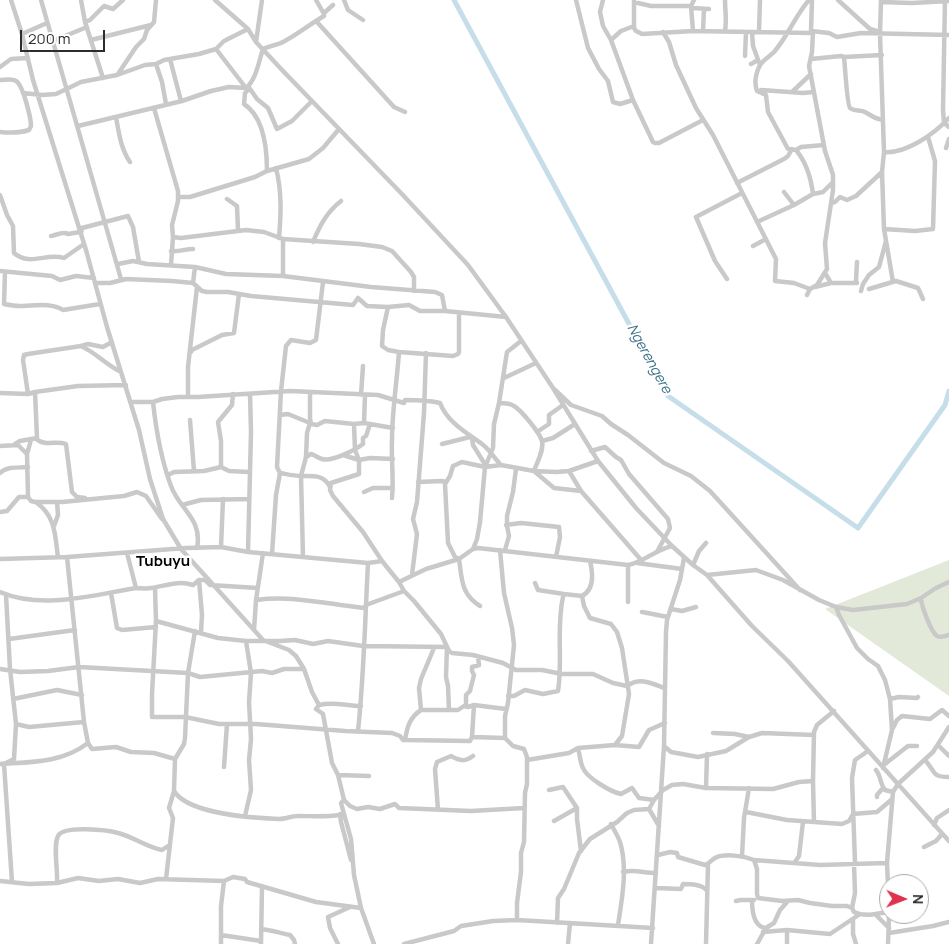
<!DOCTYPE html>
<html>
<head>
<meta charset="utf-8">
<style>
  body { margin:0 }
  #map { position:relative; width:949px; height:944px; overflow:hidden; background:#fff; font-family:Manrope,sans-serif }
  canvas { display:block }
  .north { position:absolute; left:879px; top:874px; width:50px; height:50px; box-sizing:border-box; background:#fff; border:1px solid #ababab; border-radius:50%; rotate:91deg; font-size:14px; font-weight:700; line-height:20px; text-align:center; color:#2c2c2c }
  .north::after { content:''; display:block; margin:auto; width:18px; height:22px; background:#de324e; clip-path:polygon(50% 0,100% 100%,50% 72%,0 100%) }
  .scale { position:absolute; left:20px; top:30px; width:85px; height:22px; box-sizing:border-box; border:2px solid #2c2c2c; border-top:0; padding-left:6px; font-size:15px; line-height:18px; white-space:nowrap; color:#2c2c2c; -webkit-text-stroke:4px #fff; paint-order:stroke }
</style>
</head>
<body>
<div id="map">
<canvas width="949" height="944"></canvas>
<div class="north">N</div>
<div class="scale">200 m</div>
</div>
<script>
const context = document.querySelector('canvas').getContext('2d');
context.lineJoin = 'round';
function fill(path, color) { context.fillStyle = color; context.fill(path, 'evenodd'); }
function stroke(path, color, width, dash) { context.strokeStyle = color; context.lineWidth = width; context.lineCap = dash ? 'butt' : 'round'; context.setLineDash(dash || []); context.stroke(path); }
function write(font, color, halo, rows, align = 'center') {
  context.font = font + ' Manrope,sans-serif'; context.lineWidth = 5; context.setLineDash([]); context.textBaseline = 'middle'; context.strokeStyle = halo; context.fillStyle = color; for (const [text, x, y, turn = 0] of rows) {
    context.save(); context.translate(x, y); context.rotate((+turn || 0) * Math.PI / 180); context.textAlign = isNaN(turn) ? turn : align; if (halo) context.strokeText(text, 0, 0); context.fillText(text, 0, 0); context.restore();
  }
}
const green = new Path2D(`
  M949,560v136l-124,-87z`);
const river = new Path2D(`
  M454,0l214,396 190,132 87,-123 4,-14`);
const minor = new Path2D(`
  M11,0l11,34 11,46 53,170 21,77 32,103 11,49 13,40 18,30 82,91 26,10 7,6 8,13 8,23 7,13 -3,4 7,5 9,49 6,12 6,25 -3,3 10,36 3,36 7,33 13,36
  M41,0l80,279
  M81,0l4,22 18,56
  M215,0l33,29 8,13 27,29 118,122 67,72 38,52 47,71 45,73 38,47 36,38 21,19 14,10 45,51 36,35 161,180
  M316,0l8,14
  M344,0l4,10 15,10
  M576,0l12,48 11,21 9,12 5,21 7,2 13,-4
  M603,0l-3,12 3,14 8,14 22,60 20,42 2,1h4l44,-23
  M634,0v28l2,3 6,3 51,-3 117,2 1,-2 18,2 8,4 24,-4 88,2
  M725,0c0,11 2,20 0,31
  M809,0c-14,16 -21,36 -35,52 -4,4 -11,8 -14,13 -4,8 -6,18 -3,26l9,4 2,17 20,37 8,1c10,12 15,28 17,44
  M838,0l32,29 10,3
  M881,0l-1,34 4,118 -2,20 2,57 9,53
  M945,0l-2,110 1,13 5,4
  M881,2l31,1 37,-2
  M638,3l13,3h40
  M693,8l16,1
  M85,22l5,-2 14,-14 9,3 10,-9
  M317,22l77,85 11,5
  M693,31l-2,-25 3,-6
  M703,31l1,-22
  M759,31l1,-31
  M811,31l1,-31
  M663,32l6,10 7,23 20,43 17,27 63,124 -1,22 19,2 16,6
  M752,32l1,14 7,19
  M22,34l25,-11
  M91,40l60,-15
  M611,40l10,-9 13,-5
  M53,41l34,-14
  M256,42l6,-42
  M216,49l30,39
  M745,56l1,-24
  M844,57c1,8 3,48 6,51 3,3 11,2 15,4 7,4 10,7 18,8
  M170,59l11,42
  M811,59l30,-3 3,1 38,-2
  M156,64l6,18 4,22
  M751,64l7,-4
  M0,67l11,-8 17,-1
  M118,74l18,-27 8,-8 3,-9 7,-8 2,-22
  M0,80c5,0 12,-2 16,1 7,4 15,37 15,45l-2,4c-9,3 -19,3 -29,2
  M248,86l9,13 11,9 9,21 15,-8 20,-20
  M249,89l-4,4 -1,11c20,13 23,45 23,67
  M761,90l42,3 11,-1
  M792,92l19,-18
  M23,93l19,2 14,-1 25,-12 36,-7 28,-10 11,-1 8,-4 35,-6 17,-5 8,-8 24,-12
  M154,108l24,83v10l-6,24 1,12 -2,28
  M116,117c3,17 5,32 14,45
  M78,126l104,-25 29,-10 18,-4 17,1c10,-8 13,-27 17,-39 7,-3 14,-4 20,-7 14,-7 27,-18 41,-26v-3l9,-8
  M946,148l3,-9
  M796,150l5,-3 23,-2
  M884,152c22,2 50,-18 65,-34
  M276,168c6,24 5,46 3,70
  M737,183l47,-24 4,-3 4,-7
  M784,192l10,13
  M0,195l7,20 6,11 1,27c16,14 33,-1 50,5l20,-14
  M179,197h11l65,-20 12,-6 42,-12 14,-11 16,-19
  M227,199l10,7 1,24
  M831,203l4,-1 5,-5 7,3 9,-4 26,-24
  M757,222l37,-17 19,-11 10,-2 10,-10
  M884,229l31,2 18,-2 2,-68 -7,-24
  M81,234l1,-6 46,-12 5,11 6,35
  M51,236c6,-1 12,-5 17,-2l12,-2
  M173,237l8,1 65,-8 18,2 19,7 76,5 23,3 10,4 19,21 3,5v14
  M313,242c7,-17 14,-30 28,-41
  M753,246l13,-7
  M171,251c8,1 14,-2 22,-2
  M118,264l15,-3 14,3 48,3 31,7 57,2 88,11 64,5 7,3 3,16
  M0,271l52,5 8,4 16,-4 18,2
  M5,272l-1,32c5,1 11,2 16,2 13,0 31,-4 43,4l37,-6
  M825,273l6,10h26l-1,-2 1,-19
  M283,276v-37
  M727,279l-12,-18 -19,-44 46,-24
  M96,283h14l16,-4 46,2 21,2 9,8 5,1h21l23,4 102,9 5,-7 9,8 21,1 21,-2 11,6h25l61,6
  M193,283l2,-16
  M815,287l16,-4
  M869,289l27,-8 22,7 5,11
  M861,291l2,-7 6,-9 10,-8 7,-26
  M807,295l3,-6 7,-4 10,-16 -2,-26 8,-53v-15l-8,-24 -16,-85 3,-14 1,-20
  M388,307l-5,23 -1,16 6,4 11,2
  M81,346l7,-2 15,3 9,-5
  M191,352l1,-2 30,-15 12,-2 5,-39
  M504,378l32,-15
  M554,389l17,16 31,11 9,8 17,11 36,28 27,13 19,15 90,99
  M310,392v26l1,6 6,1 8,-4 29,3 10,-1 29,5
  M0,393l28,1 7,-2 43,-6 48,-1
  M28,394l-5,-34 1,-5 4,-1 53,-8c14,6 25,19 40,26
  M361,395l2,-29
  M188,396v-29l9,-80
  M131,402h22l9,-3 16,-2h20l92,-6 88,4 26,8 1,-3c11,0 24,0 35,3 7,19 27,30 42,41 8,6 13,15 19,21
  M153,402c3,28 8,57 18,84 8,23 32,33 26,62
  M499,403l8,-51 14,-11
  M280,415l8,-1 22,9 -3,10 -1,24 -5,19 2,81
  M190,420l4,51
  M364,423l1,-28
  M354,424l1,26 4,10v14l-28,9 -1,7 3,6 30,36 19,29
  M537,432l12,-8v-9l14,-10
  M472,438l1,7 13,21
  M36,439c10,8 20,1 30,5l6,48 5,5 8,1
  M542,441l11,-3 22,-14
  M15,444l5,-3 17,-3 -2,-46
  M442,444l28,-7
  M0,446l18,-1 9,9 1,43
  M591,451l14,-4 11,10 5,3 8,14 39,45 2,9 -12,22
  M27,454l4,-14
  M343,455l16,5 11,-2 23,1
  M306,457l5,-3c4,1 7,4 11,5 10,3 33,-9 41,-15v-6l3,-2 4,-12
  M221,467v-26l-3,-19 14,-17 1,-11
  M569,471l12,20
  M0,473c7,-7 18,-5 28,-6
  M280,473c6,1 14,3 21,3 11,0 23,-2 29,11
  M168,475l6,-3 30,-1 17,-4 8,4 20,1
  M418,482l24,-1 3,1v2
  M364,492l9,-4h20
  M392,498c2,-19 -1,-38 0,-58 0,-29 5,-59 7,-88l54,4 5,-2 1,-2v-38
  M37,503c19,14 18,33 21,54
  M182,505l19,-5 48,-1
  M0,512l7,-1 12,-14h9l3,4 4,1h27l62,-6 13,-4 9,4 16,23
  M506,525l15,-2 38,4 1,10 -4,20
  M54,526l4,-11 -1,-13
  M221,547l2,-48
  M473,549l4,-10 3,-17 5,-55 8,-19 1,-24 5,-21c5,0 11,0 15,3 7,4 26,27 28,35 2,10 -5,21 -8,30l20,17 27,3 61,70
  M500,550l4,43 8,35 2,17 -6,58 -3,13v22
  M505,550l4,-14 -2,-10v-10l6,-24 3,-23
  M248,552l3,-120 -1,-38
  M127,553l9,35
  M272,554l4,-59 4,-22 -3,-6 4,-76 5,-45 5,-6 19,3 6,-3 7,-58
  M67,557l17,165 4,21
  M0,559l67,-2 119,-9 35,-1 27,5 120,11 14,-2 17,21 27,-13 33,-10 14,-10 5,-1 150,17c16,-3 27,-15 44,-19
  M637,563l45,6
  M628,565v37
  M693,565l6,-14 7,-8
  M412,575l5,-41 -4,-15 4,-17 7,-89 2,-60
  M707,575l49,-5 27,10 36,20 17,7 17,3 54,-6 14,-6 15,-10 13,-6
  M199,580l3,35 -1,17
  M399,582l5,9 10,10 27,33 8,17 3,2 21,2 30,8 13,7h26l20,4h31l20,9 14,3c13,-9 24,-3 37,2
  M535,583l3,7 26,4
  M155,588l1,33 -4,73v23h33l34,7h37l89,7 47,2 8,3 3,4h2l65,1 2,-4 33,1 8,8 11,3 3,8v27l-2,9 -1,49 -3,11v19l-4,31v17
  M0,592c43,18 92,3 136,-4 5,0 10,1 15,0 15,-2 27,-8 42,-3l6,-5h6l5,5 48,3
  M111,593l6,35 5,2 34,-3
  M6,595l4,74 6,55 -2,35 -10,5 8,118
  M582,596l2,10 6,12 21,6 6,8 5,16 7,46 -7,42 -7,9
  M921,598c0,7 10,34 16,38 4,2 8,0 12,-1
  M256,600c38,-5 70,4 108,8l2,-3 38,-14
  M480,606c-19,-12 -18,-26 -21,-47l-4,-2 -7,-14 -3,-59 5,-8 3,-10 9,-4 23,5 16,-2 33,6 22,1 13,-1 29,-10
  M836,607l3,8 18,33 11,11 10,7 7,14 5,19 2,31 -9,38
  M671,609l11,2 14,-4
  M642,612l26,5
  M156,621l62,17 28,3h34l15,-1 18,4 15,-3 35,5 84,1 -1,30 2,9 1,24
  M254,630l2,-30 7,-47
  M9,639l66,-9
  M0,669l20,3 28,-1 31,-4 109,6 12,4 62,-6 10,2 12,-4h20
  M508,696h6l11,-6 18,4 15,-3c5,-31 -2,-63 5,-94l1,-3 18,2c13,-7 11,-23 8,-35
  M13,699l44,-9 25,5
  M890,699l9,-2 18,1 1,-1
  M319,705c15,-4 27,1 42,1
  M466,706v-11l4,-4 4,-16 -2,-4v-4l7,-2 -1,-8
  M421,710h37l6,-4 4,1 6,-2 32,4
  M16,724l13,3 55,-5
  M893,728l4,-8 5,-4 28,3 12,-9 7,6
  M358,731c6,-55 7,-112 10,-168
  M713,733l22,1 14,3
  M472,737l2,-32
  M405,740c2,-13 5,-23 16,-30l-2,-22 2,-9 13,-31
  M664,746l7,6 27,5 28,-6 23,-14 13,-4 52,2
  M939,746l10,10
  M578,748c2,7 2,14 5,20 4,10 28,24 38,26l11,-6 7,10 15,2
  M527,760l42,-7 9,-5 37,-3 24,2 10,-17 16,-7
  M925,760c11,12 6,17 24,17
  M0,764c31,-2 62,-1 88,-21l4,6 24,-2 15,5 23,1 21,6
  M885,764l23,-18h9
  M224,767l3,-43
  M876,770c5,6 4,14 9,20l8,2
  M338,775l31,1
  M706,788l1,-34
  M549,790l14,-3 14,21v11l4,32
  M174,791c14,23 80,27 105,28 6,0 13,-3 19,-3 14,0 28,1 42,-1
  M877,797v-2l6,-7
  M344,800l6,6 7,3 11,-2 12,2 15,-5 4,4 72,3 53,-3
  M649,809l10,17
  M438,810l-3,-41 2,-7 14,-6c9,5 14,6 22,0
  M746,812l41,8 55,4 7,-3 4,-7 24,-2 14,-12
  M340,814l1,8 10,38
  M245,816l6,-26 -2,-30 2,-21 -2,-37 2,-29 -5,-32
  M554,821l23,-13
  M814,822l-1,-41 1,-49 3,-7 17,-14
  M611,824c3,6 7,12 9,18 8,26 2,57 -2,83
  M934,825l3,-7 12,-8
  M924,847l12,-6 6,-7
  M658,855l12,-3 7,1 1,4 27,8c4,-1 6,-5 10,-7 10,-5 29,-2 39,2l66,5 67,-2
  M742,856l2,-38 5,-30
  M754,860l3,9v25l1,4 24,3 16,-1 12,3 22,3h15l5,2 2,4c11,5 23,2 34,0
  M795,862l4,-6 4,-34
  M855,863l-3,-85 3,-18 13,-9
  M623,872c11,-3 21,1 33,1
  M166,879l7,-61 -4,-10 5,-17 1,-32 9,-15 1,-6 3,-65 7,-42
  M0,881l29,3 28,-1 21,-5 21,3 19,-2 22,4 18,-4 66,2 9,-4 12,2 2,3 69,20 45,6
  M57,883c1,-13 -4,-37 1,-47 5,-11 50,-6 60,-3 16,4 28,14 44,17l6,-4
  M656,888l25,1 2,-5c7,0 20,0 24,7
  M752,900c0,10 1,27 14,28
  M736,901l5,-1h13
  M852,908l3,-15 -1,-29
  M876,915l13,13
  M853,920v14l3,10
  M557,923l1,-25 6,-9 15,-36 11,-14 27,-17 10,-9 7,-3 15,-1 5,-9 9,-10 9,-5 11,-1 23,4 67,1 26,-7 14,-1
  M261,929c10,1 19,4 29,6l4,5 1,4
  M787,930v14
  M763,932l24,-2 43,4 30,-20
  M889,933l44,-7 16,-4
  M221,935l40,6
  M221,944v-38l3,-25
  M261,944l1,-58
  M338,944l-8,-16 -2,-11 22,-10
  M404,944l50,-13 7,-5 32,-5 24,-1 136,8
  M568,944l2,-21
  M651,944l13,-198 2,-114 1,-12 13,-40 4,-22
  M706,944l2,-80
  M757,944l9,-16 8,-5 6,-13 8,-9
  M888,944l1,-26 -4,-17 3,-15 -1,-23 6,-71 5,-8 35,-32 16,-25`);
const waterNames = [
  ["Ngerengere",649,359,61]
];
const quarterNames = [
  ["Tubuyu",163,562]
];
fill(green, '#e3e9d9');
stroke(river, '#c6dee9', 5);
stroke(minor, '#c9c9c9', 4.5);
write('italic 14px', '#3e738a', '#fff', waterNames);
write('bold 15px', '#000', '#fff', quarterNames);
</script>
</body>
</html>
